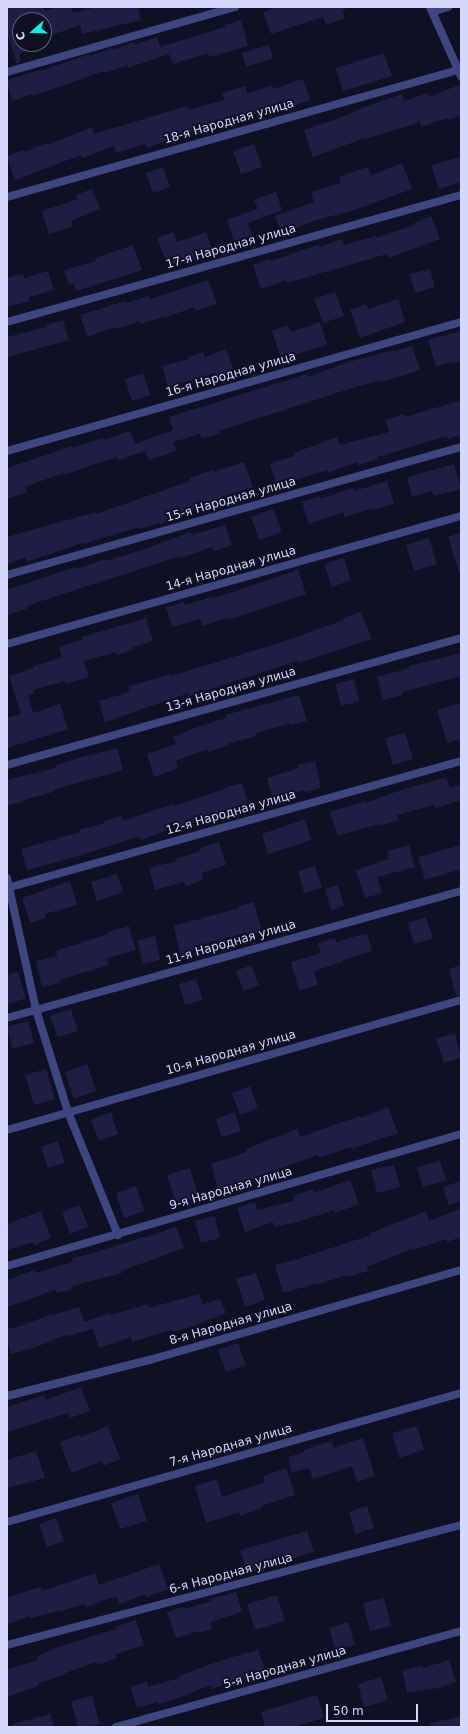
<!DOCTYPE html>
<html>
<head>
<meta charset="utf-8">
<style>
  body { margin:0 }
  #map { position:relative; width:468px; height:1734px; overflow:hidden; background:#101024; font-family:"DejaVu Sans",sans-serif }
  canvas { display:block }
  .frame { position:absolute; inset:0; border:8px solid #d5d7fd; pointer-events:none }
  .north { position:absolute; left:12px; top:12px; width:40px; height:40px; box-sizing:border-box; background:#101024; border:1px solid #5f607b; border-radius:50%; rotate:250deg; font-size:11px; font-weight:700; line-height:16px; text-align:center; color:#d5d7fd }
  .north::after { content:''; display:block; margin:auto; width:14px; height:18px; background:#0df0e3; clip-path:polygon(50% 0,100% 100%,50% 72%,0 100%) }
  .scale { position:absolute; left:326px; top:1704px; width:92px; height:18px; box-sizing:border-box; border:2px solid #d5d7fd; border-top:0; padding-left:5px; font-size:12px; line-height:14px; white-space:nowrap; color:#d5d7fd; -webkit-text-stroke:3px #101024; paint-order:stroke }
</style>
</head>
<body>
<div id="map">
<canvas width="468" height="1734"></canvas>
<div class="frame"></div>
<div class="north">С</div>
<div class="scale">50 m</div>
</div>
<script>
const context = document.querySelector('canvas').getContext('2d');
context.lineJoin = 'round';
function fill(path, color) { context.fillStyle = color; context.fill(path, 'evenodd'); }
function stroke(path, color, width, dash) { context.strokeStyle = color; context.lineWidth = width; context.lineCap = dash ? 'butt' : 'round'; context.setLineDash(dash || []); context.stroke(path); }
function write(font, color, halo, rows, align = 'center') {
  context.font = font + ' "DejaVu Sans",sans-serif'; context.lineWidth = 4; context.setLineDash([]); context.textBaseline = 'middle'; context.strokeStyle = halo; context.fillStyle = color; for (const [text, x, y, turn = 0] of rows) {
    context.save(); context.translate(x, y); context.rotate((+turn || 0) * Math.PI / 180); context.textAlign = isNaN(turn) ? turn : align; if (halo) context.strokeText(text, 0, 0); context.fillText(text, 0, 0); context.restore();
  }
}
const building = new Path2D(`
  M7,7h37l1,4 12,-4h14l2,6 24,-6h41l3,13 -59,14 -2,-9 -31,11 -5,-16h-24v24h22l1,2 -23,7v10l-3,1 -10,-31z
  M278,7h68v2l-4,1 3,8 -19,7 -3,-8 -52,17 -8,-22z
  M241,20l7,26 -39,11 -1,-4 -35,11 -4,-10 -41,14 -1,-3 -22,8 -1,-2 -71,25 -1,-2 -20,7 -5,-21 33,-10v1l44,-15 5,-2 1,2 23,-8v2l21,-8 1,3 22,-8 3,10 65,-20v-2z
  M269,45l4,13 -27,9 -4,-14z
  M384,53l8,23 -49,15 -7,-23z
  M303,79l7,21 -18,6 -2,-3 -29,11 -1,-3 -39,11 1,3 -53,13v2l-22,8 -2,-4 -29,9 -2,-7 -32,12 -1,-3 -66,25 -8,-22v-2l17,-6v2l23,-9 1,2 44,-18 2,7 93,-28 1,4 36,-10 -2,-7 23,-7 2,8 25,-9 1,4z
  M459,85l2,6v24l-13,5 -1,-2 -26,9 -1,-5 -27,9v-1l-27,9 -1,-1 -52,19 -9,-27 27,-9 26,-10 -1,-1 46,-16 2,7 24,-8 1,4z
  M254,144l8,23 -21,7 -8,-23z
  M461,157v25l-22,7 -8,-24z
  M402,163l10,26 -61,22 -31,8 -27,10 1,3 -12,4 -7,-20 39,-14 -3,-10 30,-9 -2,-6 29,-10 3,8z
  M163,167l7,20 -17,6 -7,-20z
  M92,189l8,20 -29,12 2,5 -24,8 -7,-23 36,-12 -2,-4z
  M276,192l6,18 -34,13 6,17 -18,6 -9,-26 31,-11 -4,-9z
  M431,216l9,23 -52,19 -1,-4 -100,29 -1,-3 -25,9 -8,-24 17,-6 1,2 47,-16 1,2 23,-8 2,6 32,-9v2l39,-13 -1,-2z
  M173,232l4,10 29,-10 8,22 -19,7 -2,-4 -25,10 -11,-29z
  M133,245l9,25 -66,21 -2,-7 -5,1 -5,-15 32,-9 -1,-3z
  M430,269l5,18 -20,6 -5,-19z
  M48,271l6,19 -25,7 1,4 -23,6v-29l16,-4 1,4z
  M208,280l9,24 -21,7 -2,-4 -30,11v-1l-23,7 -1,-3 -24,8 -1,-2 -28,10 -7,-22 45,-14 1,2 23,-7 1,3z
  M335,292l9,24 -21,7 -9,-24z
  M398,299l7,23 -45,16 -10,-28 16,-6 2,5z
  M63,320l6,20 -62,17v-20l40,-10 -1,-2z
  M320,322l7,23 -46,14 -9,-28 16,-6 3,7z
  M461,331v30l-12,3v-2l-13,5 -8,-27z
  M412,346l8,24 -37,12v-2l-31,8 -133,43 1,2 -18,6 -2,-5 -27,8 3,9 -27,9 -4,-9 -27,9 -1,-3 -25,8 -28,10 -1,-2 -38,14 2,5 -20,7v-31l65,-22 1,2 30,-10v2l27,-9 5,13 38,-14 -4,-13 138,-43 1,3 37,-14 48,-13v2z
  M226,349l8,22 -17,6 -2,-4 -47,14 -6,-21 27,-7 -1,-2 15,-5 2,5z
  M143,373l7,22 -18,6 -7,-22z
  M459,401l2,6v28l-13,4 -1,-3 -27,8 -42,13v2l-20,6 -1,-3 -29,11 -1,-3 -50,16 -7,-22 24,-8v-3l43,-16 3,8 49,-13 -4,-12 19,-6 1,3z
  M244,462l9,25 -32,10 1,3 -35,11 1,4 -28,9v-1l-21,6v-2l-56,17 -1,-1 -55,19 -1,-5 -19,7v-27l89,-25v2l94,-33 -1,-3 24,-8 1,2z
  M454,464l7,25 -27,7 -2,-5 -20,6 -5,-20z
  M387,481l7,23 -21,6v-2l-28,9 -2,-5 -34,12 -7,-22 17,-6 1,3 33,-11 1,3z
  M273,509l9,23 -23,8 -8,-23z
  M225,525l7,20 -18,6 -2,-4 -31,11 -1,-2 -154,50 1,3 -20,6v-25l68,-23 1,2 29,-10 1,2 39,-12 46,-17 1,3z
  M461,532v39l-2,1 -11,-35z
  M429,538l8,26 -23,7 -8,-26z
  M344,558l7,22 -19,7 -8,-23z
  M298,570l8,24 -78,26 -1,-2 -25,8 -2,-7 -28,8 -6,-20 18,-5 1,3 30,-9v2z
  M361,612l11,27 -74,24 -1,-2 -28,9 -80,26v-3l-84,29 -6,-21 31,-9 -2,-5 42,-13 1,2 108,-33 65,-23 -1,-2z
  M146,618l7,23 -20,6v3l-16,5 -1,-3 -32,9 5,16 -23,7 -1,-3 -32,9 1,3 -6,2 5,18 27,-9 8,25 -61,19v-30l14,-4 -12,-38 25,-8 -1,-2 29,-8 -3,-11 23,-7v-3z
  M461,653v23l-59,16v3l-19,5 -6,-23 33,-9 -1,-2z
  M354,679l5,22 -18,5 -6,-22z
  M299,695l8,26 -16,4 -1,-2 -35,11 1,2 -29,8 1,2 -20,6 -1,-3 -31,12 2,7 -24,9 -7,-23 29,-10 -3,-7 27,-11 26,-8 -1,-3z
  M461,703v36l-14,4 -10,-33z
  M405,733l8,26 -20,6 -8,-27z
  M117,748l6,22 -43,12 -27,8v2l-29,8v1l-17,5v-26l49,-12 -1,-2 23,-8z
  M315,761l6,27 -16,4 -1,-2 -31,9 -6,-21 32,-10 -1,-3z
  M446,777l4,11 11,-3v15l-25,8 -2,-3 -37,10 2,5 -19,6 -1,-2 -41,12 -8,-24 36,-11v2l35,-13z
  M242,783l7,24 -63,18v-2l-45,17 -1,-4 -62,20 -51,14 -6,-21 59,-17 -1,-2 26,-7 -1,-2 17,-5 2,5 50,-17 1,2 24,-8 26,-9v-1z
  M305,819l6,21 -43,14 -6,-20z
  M219,842l7,23 -25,8 2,7 -17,6 -2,-4 -29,8 -6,-22 28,-7 -1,-2 25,-8 -1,-3z
  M409,845l6,22 -38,10 5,16 -17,5 -9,-28 33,-11 -2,-8z
  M461,845v24l-36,11 -7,-23z
  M315,866l7,22 -18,5 -6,-22z
  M117,874l6,18 -26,9 -6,-19z
  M70,881l7,24 -32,9 1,4 -16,5 -8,-25z
  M338,885l6,21 -13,4 -6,-21z
  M254,902l8,30 -15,4 -1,-3 -29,7 -22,7 1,3 -16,4 -6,-28 65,-18 -1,-2z
  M426,917l7,21 -19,6 -6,-21z
  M129,926l7,24 -30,8 3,7 -50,15 1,3 -18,4 -6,-26 21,-5 -1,-5 52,-17v-2z
  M367,933l5,18 -30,9v2l-28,9 4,14 -19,5 -8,-28 30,-9 -3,-9 17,-6 1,4z
  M155,936l5,24 -17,4 -6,-23z
  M251,965l8,20 -15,6 -8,-20z
  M461,965v30l-5,1 -7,-27z
  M18,972l8,26 -17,6 -2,-7v-22z
  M196,979l7,21 -18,5 -6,-21z
  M71,1009l7,22 -20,6 -8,-21z
  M28,1021l6,22 -22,6 -5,-22z
  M455,1033l6,25 -17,5 -8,-24z
  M87,1064l9,27 -22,8 -9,-27z
  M46,1069l9,30 -21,6 -9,-30z
  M250,1086l8,22 -18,7 -8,-22z
  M388,1107l10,26 -47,16v-2l-32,11 -1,-3 -79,28 1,2 -21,7 -8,-28 36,-12 -1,-3 51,-20 3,8 60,-21 1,2z
  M111,1112l7,22 -19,7 -8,-21z
  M235,1112l6,19 -19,6 -6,-18z
  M58,1141l7,22 -17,5 -7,-21z
  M440,1161l6,19 -23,7 -6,-20z
  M394,1165l6,22 -23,6 -6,-23z
  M190,1168l9,29 -23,7 -9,-29z
  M350,1180l9,24 -24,9 -1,-3 -33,11 -27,6 -1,-5 -28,10 -8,-24 18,-6 2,8 37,-9 -1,-5 20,-7 1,4z
  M461,1181v20l-12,4 -6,-18z
  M136,1186l8,25 -20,7 -8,-25z
  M80,1205l8,22 -18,7 -8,-22z
  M461,1209v28l-14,5 -1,-3 -33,11v-1l-47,18 2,4 -21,6v-2l-29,9v-1l-35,10 -8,-28 20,-5 76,-25 -1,-2 56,-22 3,10z
  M41,1211l10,27 -17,7 -1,-3 -26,8v-26z
  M215,1216l5,22 -19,5 -6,-22z
  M176,1227l8,21 -63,23 1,2 -50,13 1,3 -16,4 -2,-3 -48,17v-27l27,-10 1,3 38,-11 -1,-4 21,-5 51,-16v1z
  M256,1273l9,27 -20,7 -9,-28z
  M199,1294l4,10 17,-5 6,14 -32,13 -22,6 -1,-2 -39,12 -1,-5 -32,11 -6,-19 -25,7v-2l-34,14 -23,6 -4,-16v-9l17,-4 27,-11 1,1 27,-8 5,15 26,-9 1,2 37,-11 1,4z
  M238,1343l8,22 -20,7 -8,-22z
  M81,1387l9,24 -20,7 -2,-5 -61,19v-25l37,-12 2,5z
  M108,1426l12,33 -17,7 -1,-5 -31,12 -11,-31 19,-7 1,2z
  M417,1426l7,24 -25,8 -7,-25z
  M363,1438l12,38 -18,6 -5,-16 -39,13 -4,-11 -17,4 -4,-15 16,-5v-2l27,-9 3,7z
  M36,1451l9,27 -38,10v-28z
  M286,1468l9,27 -34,11 1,2 -22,8 -1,-4 -33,11 -11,-37 22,-7 5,18 43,-15 -2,-6z
  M138,1494l9,27 -27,8 -9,-26z
  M367,1506l7,22 -19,6 -6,-22z
  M56,1518l8,23 -17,6 -8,-23z
  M307,1531l7,21 -67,21 -7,-23z
  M159,1564l9,25 -21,8 -1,-3 -27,10 -3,-8 -30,11 -1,-3 -27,8v-1l-28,7v-2l-23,8v-27l34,-10 1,4 53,-18 4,12z
  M236,1592l6,20 -32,10 2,7 -14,4 -1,-2 -21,7 -9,-26 16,-5 1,2 28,-8 -1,-2z
  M277,1595l8,26 -30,9 -8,-26z
  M384,1598l7,28 -21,5 -7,-28z
  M136,1620l8,25 -28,9 1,4 -20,7 -1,-3 -31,11v1l-27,10 1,2 -32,11v-27l31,-10 -1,-4 24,-10 55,-17 -1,-2z
  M348,1622l7,23 -19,6 -7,-23z
  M258,1650l8,23 -28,9 -1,-2 -25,9 -1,-4 -35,14 -17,5 -1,-2 -21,6 -7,-21 17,-5 1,5 31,-9v-2l43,-16z
  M449,1660l7,22 -18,6 -31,5 -5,-23 20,-4 1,2z
  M381,1677l7,23 -24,7 -6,-23z
  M317,1695l7,23 -30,9h-29l-4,-15z
  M92,1696l8,28 -12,3h-10l-7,-26z
  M50,1714l4,13h-41v-3z
  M461,1716v11h-30v-4z`);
const minor = new Path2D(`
  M430,7l31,69
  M432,12l16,-5
  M7,72l228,-65
  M7,197l451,-127
  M7,322l454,-127
  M7,451l454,-129
  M7,575l454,-128
  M7,644l454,-128
  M7,765l454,-127
  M7,878l29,132 32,102 50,123
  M7,888l454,-127
  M7,1018l454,-127
  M7,1130l454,-130
  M7,1266l454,-132
  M7,1396l146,-37 308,-89
  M7,1522l454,-129
  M7,1645l454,-120
  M116,1727l345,-96`);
const streetNames = [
  ["18-я Народная улица",229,122,-16],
  ["17-я Народная улица",231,247,-16],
  ["16-я Народная улица",231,375,-16],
  ["15-я Народная улица",231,500,-16],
  ["14-я Народная улица",231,569,-16],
  ["13-я Народная улица",231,690,-16],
  ["12-я Народная улица",231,813,-16],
  ["11-я Народная улица",231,943,-16],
  ["10-я Народная улица",231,1053,-16],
  ["9-я Народная улица",231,1189,-16],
  ["8-я Народная улица",231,1324,-16],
  ["7-я Народная улица",231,1446,-16],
  ["6-я Народная улица",231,1574,-15],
  ["5-я Народная улица",285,1668,-16]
];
fill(building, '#1f1d44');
stroke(minor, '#3e4680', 8);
write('12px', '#d5d7fd', '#101024', streetNames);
</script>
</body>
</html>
